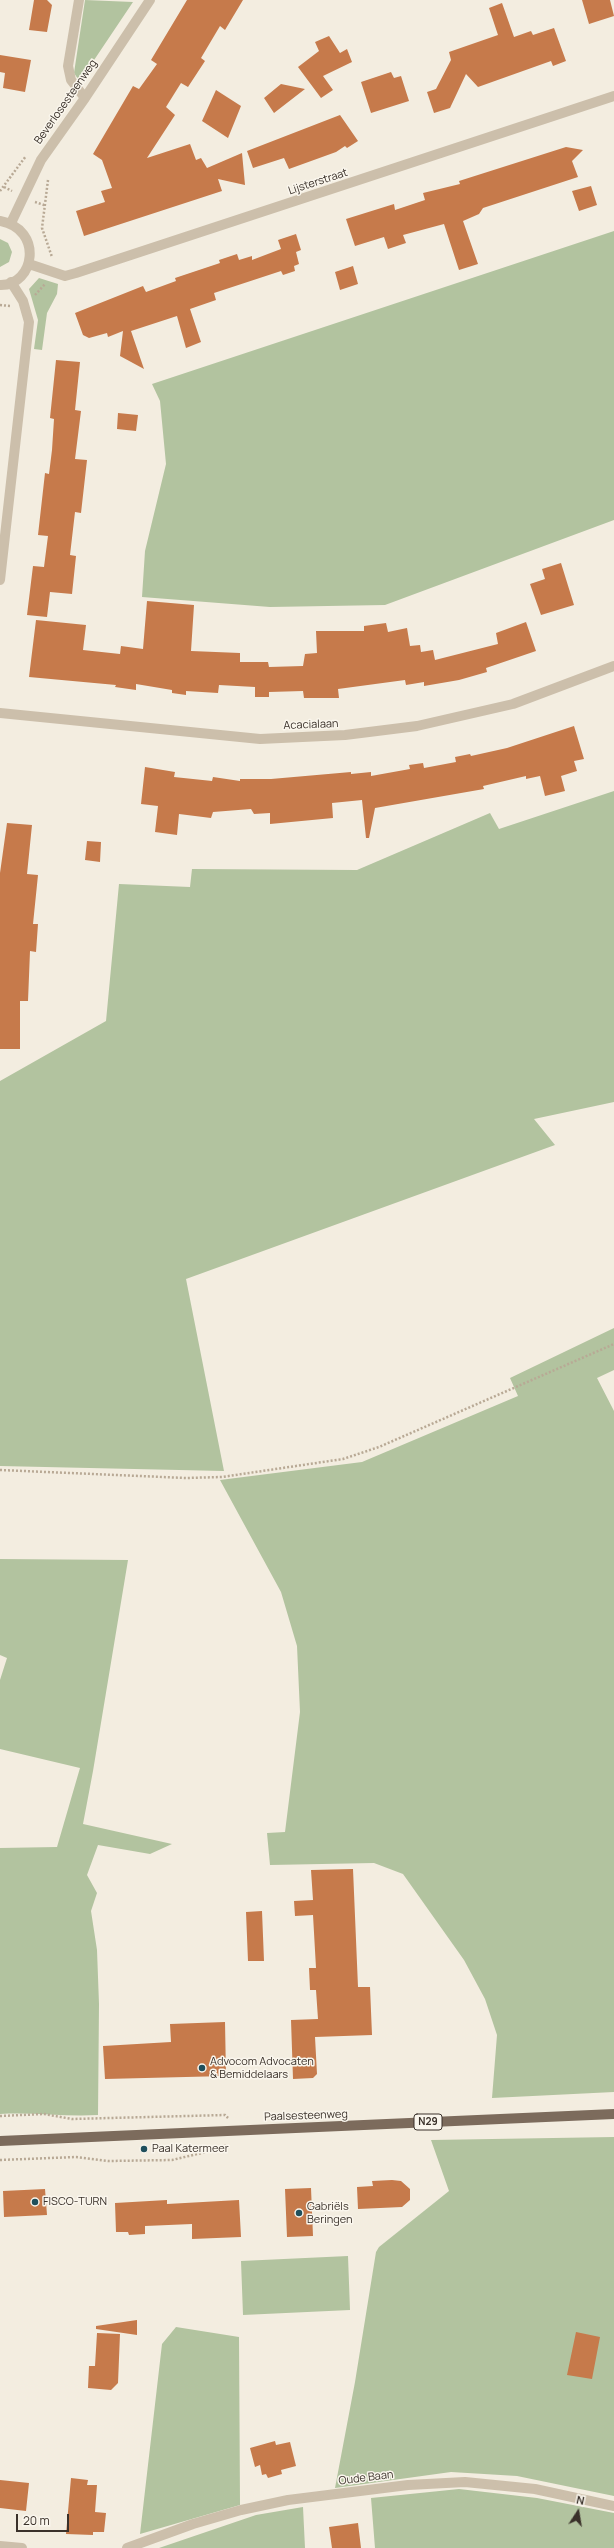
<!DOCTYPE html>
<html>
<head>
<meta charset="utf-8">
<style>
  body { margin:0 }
  #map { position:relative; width:614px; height:2548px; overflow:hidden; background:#f3ede0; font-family:Manrope,sans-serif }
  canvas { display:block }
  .north { position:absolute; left:558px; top:2492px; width:40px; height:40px; -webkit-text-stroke:3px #faf6ed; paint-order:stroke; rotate:12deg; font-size:11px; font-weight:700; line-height:16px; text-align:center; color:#3a312a }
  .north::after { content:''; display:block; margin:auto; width:14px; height:18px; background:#3a312a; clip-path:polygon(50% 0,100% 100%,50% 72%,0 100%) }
  .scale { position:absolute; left:16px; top:2514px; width:53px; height:18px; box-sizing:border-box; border:2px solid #3a312a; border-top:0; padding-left:5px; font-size:12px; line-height:14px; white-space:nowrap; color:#3a312a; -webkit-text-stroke:3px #faf6ed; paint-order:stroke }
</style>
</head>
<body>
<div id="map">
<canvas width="614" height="2548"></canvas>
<div class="north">N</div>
<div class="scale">20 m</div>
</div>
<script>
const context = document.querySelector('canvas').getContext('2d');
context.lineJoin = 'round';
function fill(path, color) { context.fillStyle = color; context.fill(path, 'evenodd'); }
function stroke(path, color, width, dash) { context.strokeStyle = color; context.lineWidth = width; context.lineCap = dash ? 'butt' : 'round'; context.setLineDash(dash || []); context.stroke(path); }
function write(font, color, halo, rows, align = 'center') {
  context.font = font + ' Manrope,sans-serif'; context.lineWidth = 3; context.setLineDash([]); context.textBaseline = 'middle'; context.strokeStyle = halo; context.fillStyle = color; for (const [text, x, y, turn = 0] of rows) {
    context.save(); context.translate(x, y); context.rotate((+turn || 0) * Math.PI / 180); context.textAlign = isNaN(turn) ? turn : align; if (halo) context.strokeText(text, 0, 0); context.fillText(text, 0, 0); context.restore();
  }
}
const green = new Path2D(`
  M85,0l48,2 -51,76 -4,1 -4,-6z
  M614,231v289l-229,85 -115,2 -128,-10 3,-46 21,-87 -6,-63 -8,-17z
  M0,239l8,4 4,9 -3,10 -9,5z
  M39,278l19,6 -1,10 -10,19 -5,37 -8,-1 4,-29 -9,-31z
  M614,791v311l-80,17 21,26 -369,134 38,192 -224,-5v-385l106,-60 13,-137 71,3 2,-18 165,1 133,-57 9,16z
  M614,1328v42l-17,8 17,33v681l-122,6 5,-63 -12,-36 -21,-39 -61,-86 -29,-11 -104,2 -3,-32 18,-1 15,-120 -3,-66 -16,-54 -61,-112 142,-18 156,-66 -8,-18z
  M0,1559l128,1 -35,211 -10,53 89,20 -22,10 -52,-9 -11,30 10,18 -6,18 6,39 2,54 -1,111c-33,2 -64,-3 -98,-1v-266l57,-1 23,-79 -80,-19v-69l7,-22 -7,-3z
  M614,2137v359l-97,-20 -66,-4 -116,16 20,-106 21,-130 3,-5 70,-56 -18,-51z
  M348,2256l2,54 -107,5 -2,-54z
  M176,2327l63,10 1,168 -100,29 22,-190z
  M459,2489l78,9 77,15v35h-239l-4,-50z
  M303,2507l2,41h-146l97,-33z`);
const building = new Path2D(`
  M34,0h13l5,5 -5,27 -18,-2z
  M187,0h56l-18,30 -5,-4 -19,32 4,3 -17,26 -7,-4 -15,24 9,8 -28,43 43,-14 6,16 5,-2 6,10 35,-15 3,32 -27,-6 4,12 -138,45 -8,-25 29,-9 -4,-11 11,-3 -10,-28 -9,-6 40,-68 6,3 18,-25 -6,-4z
  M582,0h28l4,16 -25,8z
  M502,3l12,34 17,-6 2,4 21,-7 12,33 -13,5 -2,-5 -73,26 -12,-13 -16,34 -16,5 -7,-21 9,-3 15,-29 -2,-8 49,-17 -9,-27z
  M329,36l11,17 7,-4 5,13 -29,14 10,14 -12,8 -23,-31 21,-16 -4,-9z
  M0,55l31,5 -6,32 -22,-4 2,-15 -5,-1z
  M391,72l3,6 7,-2 8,25 -38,12 -10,-31z
  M281,84l24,5 -31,24 -10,-15z
  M216,90l25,16 -13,32 -26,-17z
  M340,115l18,26 -11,7 -2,-2 -9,6 -47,17 -5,-11 -31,10 -6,-17z
  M566,147l17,3 -11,11 6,16 -95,31 -4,6 -16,7 15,43 -19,6 -15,-46 -41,11 3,8 -18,6 -4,-12 -29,9 -9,-27 48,-15 1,6 30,-10 -2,-7 37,-9 -1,-3z
  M591,186l6,19 -18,6 -7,-20z
  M296,234l5,16 -5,2 3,12 -5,2 1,5 -12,4 -2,-4 -67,22 2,7 -26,9 11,33 -15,6 -9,-32 -46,15 13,38 -24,-13 3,-25 -15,6 -1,-4 -18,5 -6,-3 -8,-22 68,-27 3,6 30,-11 -1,-3 45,-15 -1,-3 18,-6 2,6 13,-4v4l29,-11 -3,-9z
  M353,266l5,18 -18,6 -5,-18z
  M56,360l24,2 -5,48 6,1 -6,48 12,1 -6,53 -6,-1 -5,43 6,1 -4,38 -22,-2 -3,25 -20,-2 6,-49 11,1 4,-31 -10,-1 7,-62 4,1 3,-24 2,-31 -4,-1z
  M118,413l20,2 -2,16 -19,-2z
  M561,563l13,42 -33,10 -11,-31 15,-5 -3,-10z
  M147,601l47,4 -3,46 49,2v9h28l1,5 34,-1 2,-12 12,-1 -1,-22h48v-5l22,-3 2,9 19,-4 3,18 10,-1 1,7 12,-2 2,10 63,-16 -2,-11 30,-11 10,29 -50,17 1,4 -28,8 -35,6v-4l-18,3 -1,-5 -67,9 1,9h-35l-1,-7 -34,1v5h-14v-10l-36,-2 -1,8 -32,-2v4l-14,-2v-3l-36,-6v6l-21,-3 1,-2 -87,-8 7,-57 50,5 -3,25 37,4 1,-8 22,3z
  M574,726l10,33 -10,2 3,10 -16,5 4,15 -20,5 -5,-20 -14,3v-3l-43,10 1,3 -109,19 -6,30h-3l-4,-38 -30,3 1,15 -63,6v-11l-16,1 -3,-5 -38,3 -2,6 -32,-4 -2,21 -22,-3 3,-26 -17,-2 4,-37 30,5 -1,5 38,4 1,-4 27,4v-2h31l80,-7v2l20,-2v4l39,-7 -1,-4 14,-2 1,5 32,-6 -1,-5 15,-3 1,2 36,-8z
  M7,823l25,2 -5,49 11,1 -5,49h5l-2,28 -6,-1 -2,50h-8v48h-20v-176z
  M87,841l14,1 -1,20 -15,-2z
  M353,1869l5,118h12l2,48 -57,2 2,37 -4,4 -20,1 -2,-59 27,-1 -2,-29h-6l-1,-22h7l-3,-53 -18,1 -1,-15 19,-1 -2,-30z
  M262,1911l2,50h-16l-2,-49z
  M225,2022l1,54 -121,3 -2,-33 68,-4 -1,-18z
  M392,2180l9,1 9,8v11l-8,7 -44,2 -1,-22 16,-1 -1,-5z
  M311,2188l2,48 -26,1 -2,-48z
  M45,2189l2,26 -43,2 -1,-26z
  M167,2200v4l72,-4 2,37 -49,2v-15l-47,2v8l-16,1 -1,-3h-12l-1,-29z
  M137,2320v15l-41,-6v-3z
  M576,2332l24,5 -8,42 -25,-4z
  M97,2333l23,1 -2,49 -7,7 -23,-2 1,-22h6z
  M275,2441l1,4 14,-3 6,24 -15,4 1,4 -14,4 -2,-4 -4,1 -2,-10 -5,2 -5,-19z
  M71,2478l17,2 -1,5h10l-2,27 11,1 -2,19h-11v3l-27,-1z
  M0,2480l29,3 -3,28 -26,-3z
  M358,2523l3,25h-29l-3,-21z`);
const path = new Path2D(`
  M48,180l-6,48 10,29
  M4,187l8,4
  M0,191l26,-35
  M35,202l9,3
  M35,295l10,-11
  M0,305l10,1
  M0,1470l186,8 36,-1 121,-18 36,-12 235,-103
  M0,2116l44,-2 28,5 153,-4 3,3
  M0,2160l76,-3 32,4 64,-1 51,-12 3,-3`);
const minor = new Path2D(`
  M79,0l-11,66 3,14 14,18
  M0,221c44,8 35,65 0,64
  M11,223l30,-63 44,-62 65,-98
  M29,264l36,12 11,-3 538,-177
  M0,580l29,-258 -6,-21 -12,-19
  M0,713l260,26 85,-4 72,-9 96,-22 101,-38
  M0,2546l22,2
  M127,2548l66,-24 48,-14 47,-10 120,-15 57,-3 70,7 79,17`);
const major = new Path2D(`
  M0,2141l614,-27`);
const markers = [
  [202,2068,4,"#1f4f5c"],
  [144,2149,4,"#1f4f5c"],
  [35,2202,4,"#1f4f5c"],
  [299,2213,4,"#1f4f5c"]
];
const shields = [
  [428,2122,28]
];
const shieldNames = [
  ["N29",428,2122]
];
const streetNames = [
  ["Beverlosesteenweg",66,102,-55],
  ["Lijsterstraat",318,182,-18],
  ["Acacialaan",311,725,-2],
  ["Paalsesteenweg",306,2116,-2],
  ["Oude Baan",366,2478,-7]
];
const poiNames = [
  ["Advocom Advocaten",210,2062],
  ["& Bemiddelaars",210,2075],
  ["Paal Katermeer",152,2149],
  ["FISCO-TURN",43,2202],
  ["Gabriëls",307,2207],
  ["Beringen",307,2220]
];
fill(green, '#b2c39f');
fill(building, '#c67a4b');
stroke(path, '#b8a995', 2.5, [2, 2]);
stroke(minor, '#ccbfab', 10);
stroke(major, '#7c6b5c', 10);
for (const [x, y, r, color] of markers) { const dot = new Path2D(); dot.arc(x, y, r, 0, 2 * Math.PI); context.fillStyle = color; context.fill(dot); stroke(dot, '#faf6ed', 1.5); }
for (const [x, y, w] of shields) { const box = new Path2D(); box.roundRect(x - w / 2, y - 8, w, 16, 3); context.fillStyle = '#faf6ed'; context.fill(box); stroke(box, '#3a312a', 1); }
write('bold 10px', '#3a312a', null, shieldNames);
write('11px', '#3a312a', '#faf6ed', streetNames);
write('11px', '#3a312a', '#faf6ed', poiNames, 'left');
</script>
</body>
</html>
